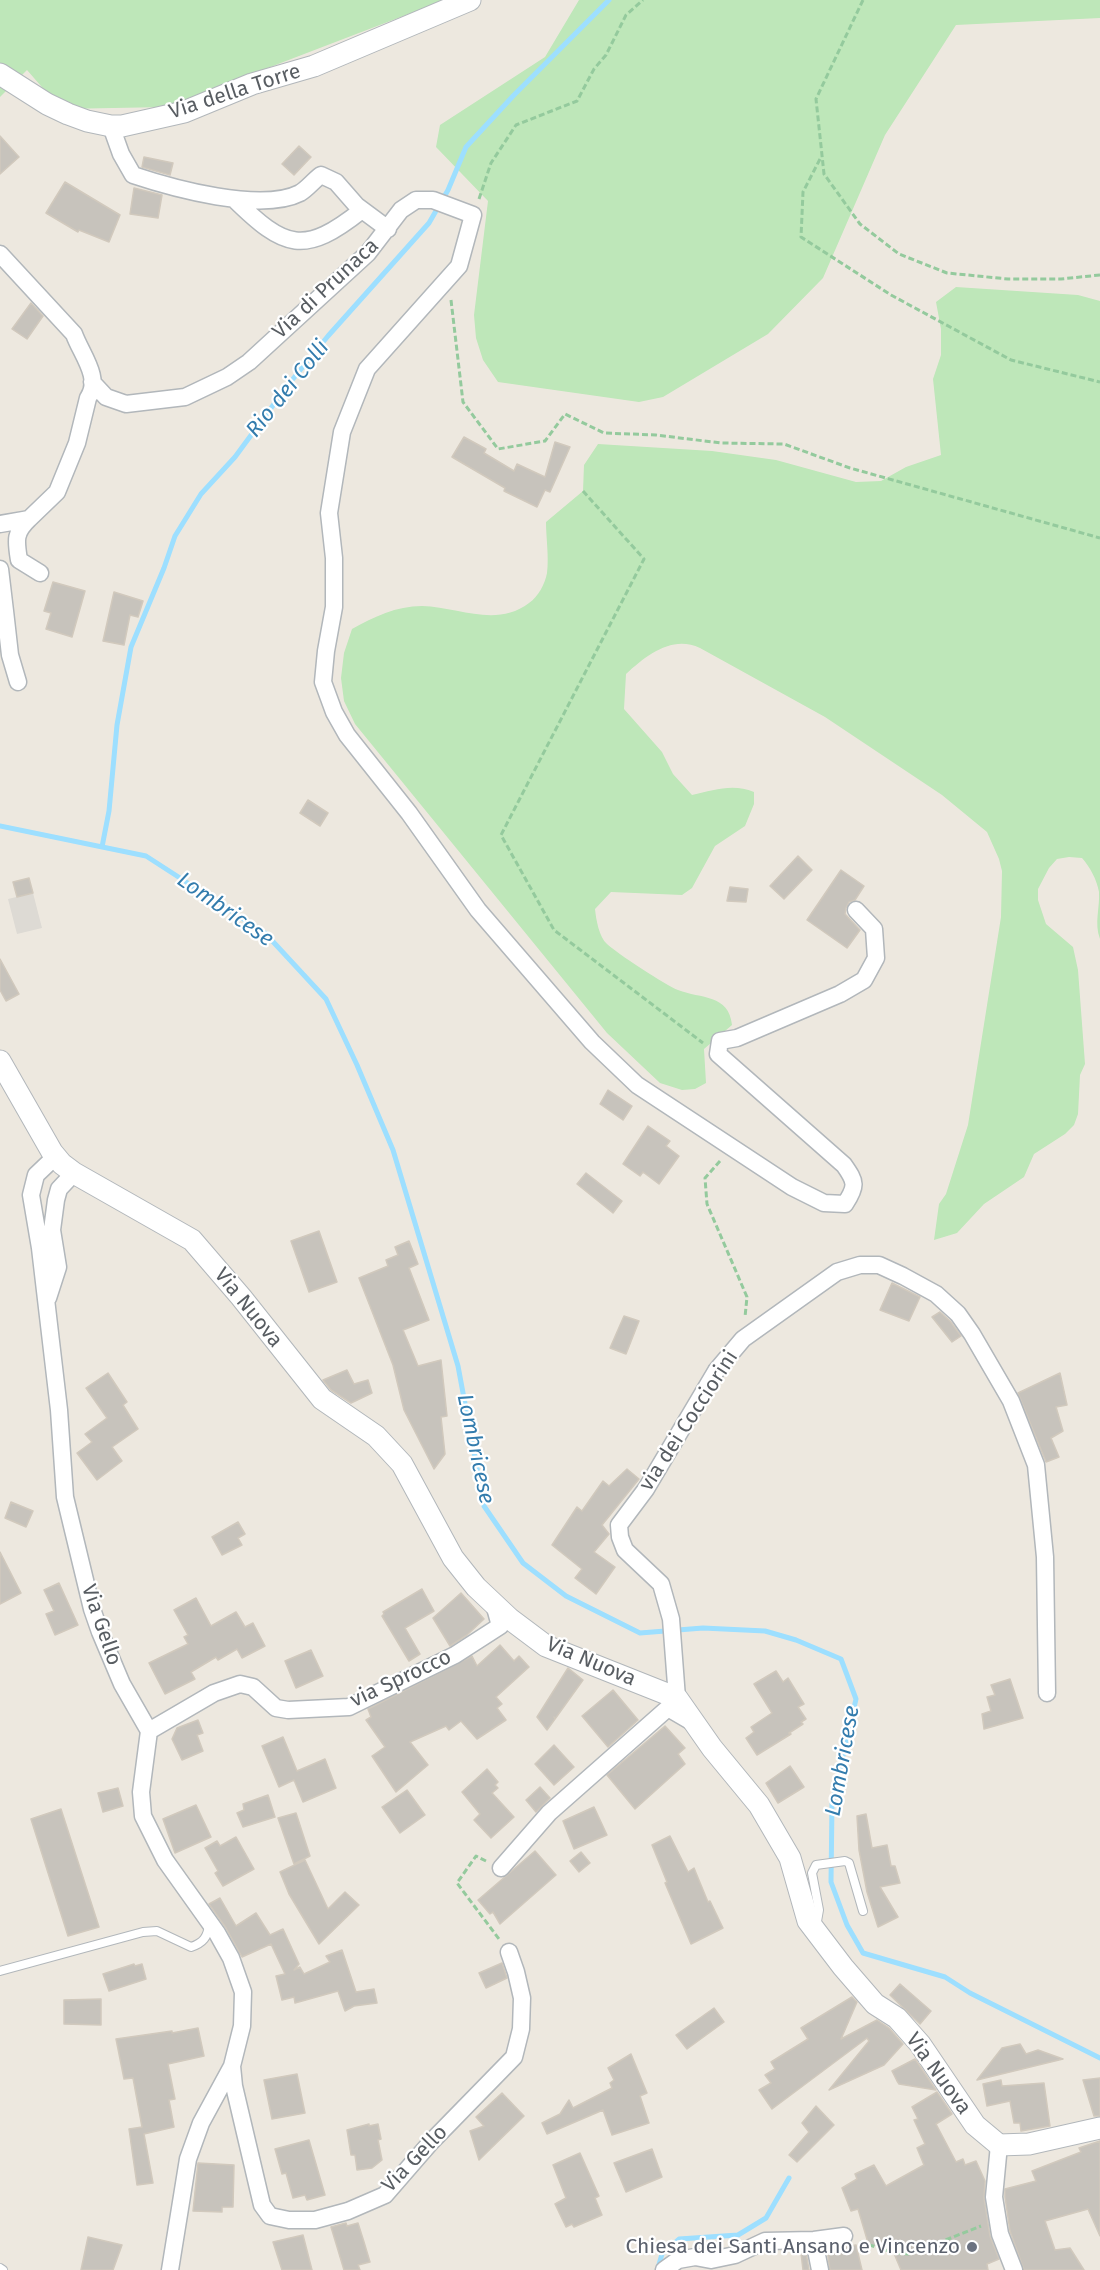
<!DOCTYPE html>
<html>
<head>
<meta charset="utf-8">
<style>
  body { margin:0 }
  canvas { display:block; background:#ede8df }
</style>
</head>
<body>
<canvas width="1100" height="2270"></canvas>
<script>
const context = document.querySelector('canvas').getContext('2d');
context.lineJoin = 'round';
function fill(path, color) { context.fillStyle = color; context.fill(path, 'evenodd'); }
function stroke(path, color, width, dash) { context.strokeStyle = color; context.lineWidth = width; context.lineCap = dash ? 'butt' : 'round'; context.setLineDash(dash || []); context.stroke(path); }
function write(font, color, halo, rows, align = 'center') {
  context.font = font + ' "Fira Sans",sans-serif'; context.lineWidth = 4.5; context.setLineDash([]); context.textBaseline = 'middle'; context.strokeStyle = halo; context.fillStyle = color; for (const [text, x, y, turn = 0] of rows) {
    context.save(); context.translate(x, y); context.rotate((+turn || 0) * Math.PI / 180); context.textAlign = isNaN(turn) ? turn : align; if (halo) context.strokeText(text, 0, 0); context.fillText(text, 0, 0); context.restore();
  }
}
const industrial = new Path2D(`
  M33,893l9,35 -25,6 -9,-35z`);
const green = new Path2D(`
  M0,0h445l-279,107 -105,2 -34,-39 -27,27z
  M579,0h521v18l-144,7 -71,110 -62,143 -55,56 -105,63 -24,5 -141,-20 -15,-22 -7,-22 -2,-23 14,-114 -52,-54 4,-22 105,-68z
  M956,287l122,8 22,6v638c-6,-16 0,-31 -1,-47 -2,-12 -9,-25 -17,-34l-13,-1 -12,2 -8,9 -11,21v11l8,24 27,23 5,23 7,94 -5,11 -2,39 -4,11 -9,9 -31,20 -10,23 -40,27 -27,29 -23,7 5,-36 7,-10 22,-69 33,-208 1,-46 -3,-12 -12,-27 -45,-37 -117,-78 -125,-69c-28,-13 -53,7 -74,26l-2,35 38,43 11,22 19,21c22,-5 41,-12 62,-3v12l-9,22 -30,20 -23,42 -10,7 -71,-3 -16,17c1,10 4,28 12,35 8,8 60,42 71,46 23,9 51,4 54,35l-28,24 2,34 -11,6 -13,1 -22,-7 -53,-50 -252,-309 -11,-23 -3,-23 3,-25 8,-24c22,-12 44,-23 70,-23 37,1 74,22 107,-3 9,-6 16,-19 18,-30 2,-17 -1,-35 -1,-51l37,-31 1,-26 14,-21 114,7 64,9 80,22 25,-1 25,-14 35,-12 -8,-76 8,-24v-26l-5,-27z`);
const stream = new Path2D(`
  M0,826l146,30 119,77 61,66 31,66 36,85 65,216 26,140 39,57 43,33 74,37 63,-5 62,3 31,9 45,19 15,40 -24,105 -1,78 16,43 16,28 82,24 25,16 130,65
  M102,847l7,-36 8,-86 14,-78 33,-79 11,-32 26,-42 34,-37 53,-72 40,-49 101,-113 19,-33 18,-43 48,-52 95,-95
  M658,2268l4,-14 17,-15 59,-4 28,-17 23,-40`);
const building = new Path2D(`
  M0,136l19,21 -19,17z
  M299,146l12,11 -17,18 -12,-11z
  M144,157l29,6 -3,12 -28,-8z
  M65,182l55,33 -11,27 -30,-12 -1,2 -32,-19z
  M134,188l28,7 -4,23 -28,-4z
  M31,303l12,13 -16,23 -15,-10z
  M464,437l22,12 -2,4 30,18 3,-7 28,13 10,-35 15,5 -20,45 -5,-2 -8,17 -33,-16 1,-3 -53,-31z
  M53,582l32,9 -13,46 -26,-8 5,-16 -7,-2z
  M114,592l29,9 -5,16 -8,-2 -6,30 -21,-4z
  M308,800l20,13 -8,13 -20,-13z
  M798,856l14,14 -28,29 -14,-13z
  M841,870l23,16 -9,14 -6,2 -3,6 -1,6 15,16 -13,18 -40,-28z
  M29,878l4,15 -16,4 -4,-15z
  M730,887l18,2 -2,13 -19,-1z
  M0,959l19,35 -13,7 -6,-11z
  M608,1090l24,16 -9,14 -23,-16z
  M648,1126l22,15 -4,5 13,10 -20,28 -16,-12 -3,4 -17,-12z
  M586,1173l36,28 -9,12 -36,-29z
  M319,1231l18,51 -28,10 -18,-51z
  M409,1241l9,23 -9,4 20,52 -26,10 15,36 23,-6 6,56 -6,1 4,37 -11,15 -30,-59 -11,-45 -34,-87 29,-12 -2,-6 12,-5 -3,-8z
  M892,1283l28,14 -11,24 -29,-11z
  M940,1312l10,9 11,15 -9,6 -20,-25z
  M624,1316l15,5 -13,33 -16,-6z
  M347,1370l7,14 14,-4 4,13 -21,10 -20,-13 -8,-10z
  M108,1373l19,29 -4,3 15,24 -26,18 10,14 -25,19 -20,-27 15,-11 -7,-8 22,-16 -21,-30z
  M1060,1373l7,32 -11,2 7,24 -12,7 8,19 -13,5 -28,-69z
  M627,1469l12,10 -37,46 7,9 -15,18 21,15 -19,27 -21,-16 7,-9 -30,-24 25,-38 5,4 21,-30 6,5z
  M11,1502l22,9 -7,16 -21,-9z
  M238,1522l7,12 -7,4 4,7 -20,10 -10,-18z
  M0,1552l21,41 -21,11z
  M59,1583l19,42 -23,10 -9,-21 8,-3 -10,-21z
  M422,1589l12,22 -29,17 15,26 -11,7 -27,-45 2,-2 -1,-2z
  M461,1593l23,26 -17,16 -17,11 -17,-28z
  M196,1598l15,28 25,-14 9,15 8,-4 12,23 -23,12 -5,-9 -19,11 -2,-3 -25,15 4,7 -30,15 -16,-31 39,-19 -4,-7 4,-2 -14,-25z
  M500,1645l14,16 5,-5 10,11 -33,30 6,7 -5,4 9,12 -29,19 -16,-18 -12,9 -3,-4 -36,16 18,23 -32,27 -24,-36 13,-9 -19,-27 5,-3 -3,-8 104,-53 5,10z
  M311,1650l12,26 -27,12 -11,-27z
  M568,1668l15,12 -28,39 -1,-2 1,2 -8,11 -10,-13z
  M776,1671l7,11 5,-4 16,26 -6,3 8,12 -5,3 2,2 -14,9 2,1 -34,21 -11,-17 8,-6 -3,-5 21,-14 -18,-29z
  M1010,1679l13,39 -39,11 -2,-15 9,-3 -4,-14 8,-2 -4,-10z
  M613,1690l25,30 -30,27 -26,-31z
  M198,1720l5,13 -6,2 6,16 -21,9 -10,-21 5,-11z
  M665,1726l20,22 -7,6 7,10 -50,45 -28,-34z
  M283,1737l14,34 28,-12 11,29 -33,14 -9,-22 -15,7 -17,-41z
  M554,1745l20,22 -20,18 -19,-21z
  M790,1766l14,21 -26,16 -12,-20z
  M487,1769l11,13 -3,3 3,3 -6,5 22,24 -23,21 -17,-18 6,-6 -18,-22z
  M540,1787l10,11 -14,14 -10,-12z
  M118,1788l5,18 -20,6 -5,-19z
  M407,1790l18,25 -25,18 -18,-26z
  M268,1795l7,22 -32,10 -6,-14 7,-3 -1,-6z
  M196,1805l15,32 -36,16 -12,-34z
  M594,1807l13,28 -33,14 -11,-28z
  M61,1809l38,118 -31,9 -37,-117z
  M296,1813l14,43 -16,8 -16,-46z
  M866,1814l6,34 15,-3 4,21h4l5,17 -20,4 18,30 -20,10 -11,-35 -8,-42 -2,-34z
  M670,1836l18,36 6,-4 14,34 2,-1 13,27 -32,16 -26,-61 2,-1 -15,-37z
  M236,1837l18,32 -31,17 -8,-13 3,-2 -13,-23 12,-7 3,5z
  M535,1851l21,24 -56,49 -7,-12 -3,2 -12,-14z
  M581,1852l9,11 -11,9 -9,-11z
  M305,1860l23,49 17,-17 14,13 -40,39 -30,-50 -9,-22z
  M220,1898l16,28 20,-13 14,22 13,-6 16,35 -5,6 6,-3 4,7 26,-12 -4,-6 16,-6 14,42 18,-3 3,14 -23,3 -9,5 -7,-20 -43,12 -1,-6 -12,3 -6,-24 9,-2 -14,-30 -29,13 -16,-29 -17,-24z
  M502,1963l5,15 -21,10 -7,-15z
  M134,1964l1,2 7,-2 4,15 -37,12 -6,-17z
  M900,1984l31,27 -11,13 -30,-29z
  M852,1997l5,5 -16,37 36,-19 12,8 14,16 -19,21 -55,25 40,-49 -2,-3 -95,71 -13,-19 12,-7 -6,-8 10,-6 -4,-7 37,-23 -7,-11z
  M101,1999v26l-37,-1v-24z
  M714,2008l10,14 -37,27 -11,-14z
  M198,2028l6,28 -36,8 7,35 -6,1 5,27 -30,7 9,49 -16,2 -8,-56 13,-2 -9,-49 -9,1 -8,-40 56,-8v2z
  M1020,2044l6,10 12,-4 25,9 -86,21 25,-32z
  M631,2054l16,39 -7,3 9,27 -37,12 -9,-25 -56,24 -5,-11 18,-9 9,-14 4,8 39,-20 -2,-5 4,-3 -6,-12z
  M915,2059l21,31 -37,-6 -2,-3 -5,-10z
  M297,2074l8,39 -33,6 -8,-39z
  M1100,2078v38h-6l-11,-36z
  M1001,2080l1,6 42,-3 6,43 -29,5 -1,-8h-6l-4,-22 -23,5 -4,-22z
  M937,2092l15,22 -16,10 20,38 7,-3 2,6 11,-4 9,20 -1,17 6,38 9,23 -12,5 1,6h-87l-11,-26 -21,2 -11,-37 -7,2 -9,-23 15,-9 -2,-5 19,-9 12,21 38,-21 -7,-17 8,-4 -11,-24 4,-1 -6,-12z
  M502,2093l22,23 -45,44 -9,-29 14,-5 -8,-9z
  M816,2106l18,19 -37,37 -8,-7 20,-23 -7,-9z
  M369,2124v2l9,-2 3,15 -3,1 4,20 -10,8 -15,2 -2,-15h-4l-4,-25z
  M309,2140l16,55 -18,5 -2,-5 -12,3 -7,-25 -4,1 -7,-25z
  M1100,2141v95l-12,-27 -43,12 10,29 15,-2 14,22h-60l-14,-39 -5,-34v-8l31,-8 -4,-10 49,-19 -2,-4z
  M652,2149l10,28 -36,15 -12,-29z
  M580,2153l19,43 -4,2 7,17 -28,12 -2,-3 -6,3 -11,-23 11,-6 -13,-33z
  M198,2163l36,2 -1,42h-11v5l-29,-1z
  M346,2223l1,3 11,-3 6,19 6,20 -12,3 2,5h-16l-13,-43z
  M303,2235l9,35h-30l-9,-28z
  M88,2237l34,8 -9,25h-32z
  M856,2245l6,25h-32l-3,-21z
  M806,2252l3,18h-6l-2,-17z`);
const path = new Path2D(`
  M863,0l-47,99 8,75 36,50 39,30 48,19 61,6h53l39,-4
  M820,159l-17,33 -2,45 90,58 120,65 89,22
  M479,199l12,-36 25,-38 61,-24 17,-32 12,-14 20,-40 17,-15
  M451,300l12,102 35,47 47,-8 20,-27 39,19 52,2 65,8 63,1 66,24 250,70
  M583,491l61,68 -143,276 53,95 149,113
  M720,1161l-15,17 2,26 40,93 -2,20
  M486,1861l-10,-5 -19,27 42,56
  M860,2242l35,11 15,1 71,-28`);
const service = new Path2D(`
  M816,1927l3,-17 -7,-37 4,-8 29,-4 4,2 14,48
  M0,1971l143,-39 14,-1 34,16c12,-4 17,-10 18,-23
  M0,2268l3,2`);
const minor = new Path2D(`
  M111,126l10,28 12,21c39,13 128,38 167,18 7,-4 14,-13 21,-18l15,7 21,24 31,23
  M234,199c51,50 70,57 128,11
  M0,254l74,80c7,20 28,44 14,64l-11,45 -20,49 -28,27 -29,5
  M92,382l14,15 20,7 59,-7 42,-20 22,-15 119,-109 33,-43 15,-10h17l40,15 -14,51 -92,103 -25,63 -13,81 5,45v49l-8,44 -3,31 11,30 13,23 62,78 69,97 114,132 45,43 155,102 32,16 21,1c12,-18 11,-22 -1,-39l-126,-111 2,-13 17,-3 103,-44 24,-14 12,-22 -2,-29 -18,-19
  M29,519c-15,14 -13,22 -10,41l21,13
  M0,569l5,42 -5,4
  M5,611l5,44 8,27
  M56,1156l-20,19 -5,20 9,53 19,162 6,87 27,112 8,23 22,52 27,47 -8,61 2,24 22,44 52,73 14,25 12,34 -1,34 -10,40 -31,57 -13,36 -18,111
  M48,1298l10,-31 -6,-37 4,-30 3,-11 15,-16
  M677,1698l-6,-79 -10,-35 -36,-34 -5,-13 -1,-12 27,-36 70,-118 27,-32 94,-67 23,-7h19l24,11 33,18 22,20 14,20 39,67 25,64 9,92 2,136
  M149,1731l65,-38 26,-9 13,3 23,21 12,2 61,-3 106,-52 45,-29 -6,-22
  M501,1868l48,-55 119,-105 24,14
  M232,2066l2,20 28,119 8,11 19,4h26l33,-9 37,-16 46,-53 83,-85 7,-28 1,-31 -6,-26 -7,-20
  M999,2145l-5,52 6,37 14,36
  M814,2240l6,30
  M664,2270l14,-10 17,-3 16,3 24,-5 30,-14 49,-1 30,-4`);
const tertiary = new Path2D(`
  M0,74l47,30 21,10 19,7 24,5h11l62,-14 68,-28 62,-18 156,-66
  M0,1061l52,91 10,12 12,9 118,67 49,57 81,102 54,37 26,28 51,94 23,29 34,32 36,27 131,52 35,50 47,57 31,53 18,63 35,46 32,37 22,14 23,26 55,81 24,20 30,-1 71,-16`);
const markers = [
  [972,2247,6,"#6b7280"]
];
const streetNames = [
  ["Via della Torre",235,92,-18],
  ["Via di Prunaca",326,289,-43],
  ["Via Nuova",248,1308,51],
  ["via dei Cocciorini",689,1421,-57],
  ["Via Gello",101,1625,71],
  ["Via Nuova",591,1662,23],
  ["via Sprocco",401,1679,-25],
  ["Via Nuova",938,2074,54],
  ["Via Gello",415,2159,-46]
];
const worshipNames = [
  ["Chiesa dei Santi Ansano e Vincenzo",960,2247]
];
const waterNames = [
  ["Rio dei Colli",288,389,-51],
  ["Lombricese",225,910,35],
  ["Lombricese",475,1449,78],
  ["Lombricese",843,1761,-80]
];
fill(industrial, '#dddad4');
fill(green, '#bee7b9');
stroke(stream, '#9ddfff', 5);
fill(building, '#c7c3bc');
stroke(building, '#d1c9bd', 1.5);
stroke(service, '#b2b7bb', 10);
stroke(minor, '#b2b7bb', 19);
stroke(tertiary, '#b2b7bb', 23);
stroke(path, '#94ca9d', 3, [6, 3]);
stroke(service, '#fff', 8);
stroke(minor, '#fff', 16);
stroke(tertiary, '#fff', 21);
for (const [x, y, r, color] of markers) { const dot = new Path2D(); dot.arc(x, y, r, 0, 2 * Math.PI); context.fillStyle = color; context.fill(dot); stroke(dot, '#fff', 2); }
write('21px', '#585d62', '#fff', streetNames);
write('21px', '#5b616d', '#fff', worshipNames, 'right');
write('italic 22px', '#337cad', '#fff', waterNames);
</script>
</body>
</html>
